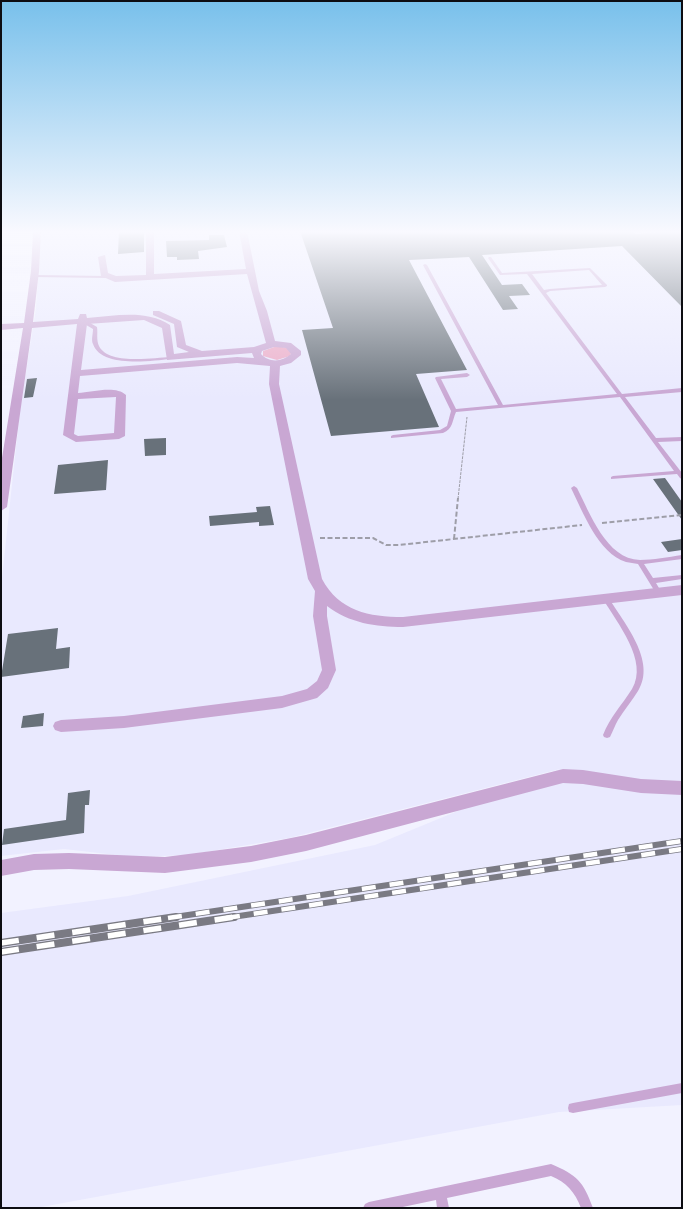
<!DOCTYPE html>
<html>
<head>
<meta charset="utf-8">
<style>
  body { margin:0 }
  #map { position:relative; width:683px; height:1209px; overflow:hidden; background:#f2f2ff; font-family:"Public Sans",sans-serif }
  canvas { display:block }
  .frame { position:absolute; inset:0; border:2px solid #0d0d12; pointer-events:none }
</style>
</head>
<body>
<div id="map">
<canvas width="683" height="1209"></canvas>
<div class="frame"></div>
</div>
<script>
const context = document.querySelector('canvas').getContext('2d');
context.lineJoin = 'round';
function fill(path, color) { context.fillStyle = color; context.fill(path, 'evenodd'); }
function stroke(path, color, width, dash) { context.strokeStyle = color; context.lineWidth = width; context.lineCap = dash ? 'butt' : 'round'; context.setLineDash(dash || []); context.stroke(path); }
const built = new Path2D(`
  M41,231h641v874l-123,7 -523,96h-35v-295l127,-17 247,-51 185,-76 -271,69 -101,17 -54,2 -70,-8 -63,7v-269l19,-177 16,-102z`);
const green = new Path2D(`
  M277,346l10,2 4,5 -1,3 -13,4 -14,-4v-5z`);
const building = new Path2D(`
  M119,231h25v21l-26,2z
  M300,231h328l8,3 46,-3v76l-60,-61 -140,9 20,30 20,-1 8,11 -21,1 9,13 -15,1 -34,-53 -60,3 58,110 -51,4 23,53 -108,9 -29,-106 31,-2z
  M209,235h15l3,12 -29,4 1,8 -22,1v-3h-10l-1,-16 43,-1z
  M37,378l-4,19 -9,1 3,-19z
  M166,438v17l-21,1 -1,-17z
  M108,460l-2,30 -52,4 4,-29z
  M665,478l17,24v18l-29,-41z
  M270,506l4,19 -15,1v-4l-49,4 -1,-10 48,-4 -1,-5z
  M682,539v11l-14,2 -7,-10z
  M58,628l-2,21 14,-2 -1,21 -68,9 7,-43z
  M44,713l-1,13 -22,2 2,-12z
  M90,790l-1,15h-4l-1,28 -82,12 2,-16 62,-9 2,-27z`);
const pathFar1 = new Path2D(`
  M458,499l9,-82`);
const path = new Path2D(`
  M602,523l80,-8
  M320,538h53l13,7h13l183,-20
  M454,539l4,-41`);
const lane = new Path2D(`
  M489,257h2l11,16 88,-5 17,17v1l-2,1 -55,4 -4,2 76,101 60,-6v4l-57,5 31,41 26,-1v4l-24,1 24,31v6l-2,-1 -3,-4 -66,5v-2l2,-1 61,-5 -54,-74 -164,15c-4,9 -3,17 -13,21l-52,5v-2l2,-1 47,-5 7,-4 4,-15 -16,-33 1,-1 31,-4 3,2 -3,2 -26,2 15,30 42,-4 -75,-140 2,-1 2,1 76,140 114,-11 -90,-120 -27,1 -12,-17zM589,270l13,15 -52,4 -6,1 -12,-16z
  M33,275l73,1 2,1 -2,1 -72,-1 -2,-1z
  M81,320h4l12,7c1,6 -1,13 2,19 9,19 54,12 71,11l2,1 -2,1c-19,2 -69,9 -77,-15 -2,-4 0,-10 0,-15l-12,-7z
  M574,486l3,2c13,25 29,71 63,72 13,0 28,-3 42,-5v4l-38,5 9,14 29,-3v4l-26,4 6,10 -1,2h-4l-19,-31c-4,-1 -8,-1 -12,-2 -28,-9 -43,-50 -55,-74z
  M604,597h4c16,26 49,64 30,94 -6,10 -14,19 -20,29 -3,5 -5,11 -8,17l-3,1 -3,-1 -1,-2c7,-18 19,-30 29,-46 17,-28 -15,-66 -29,-90z
  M682,1083v10l-109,20 -4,-1 -1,-4 1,-4 4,-1z
  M551,1164c26,11 32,17 42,44h-12c-6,-16 -15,-26 -30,-32l-104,22 2,10h-12l-1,-8 -38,8h-35l2,-4 4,-2z`);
const street = new Path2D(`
  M33,231h8l-2,40 -6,51 45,-3 2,-5h6l1,4c28,-2 59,-9 83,7l4,29 15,-2 -12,-5 -3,-23 -21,-9v-4h6l22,10 5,24 16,6 52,-4 12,-4 -19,-69 -132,8 -14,-6 -3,-19 7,-2 3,18 8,3 30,-1v-44h8v43l92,-5 -7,-38h8l12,60 8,20 8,30 16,2 10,8v4l-10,8 -11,3 -1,18 43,195c17,32 47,38 81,38l279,-32v10l-279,32c-27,0 -54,-4 -76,-21v10l9,54 -8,18 -11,10 -35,10 -158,20 -63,4 -6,-2 -2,-4 2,-4 6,-2 63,-4 158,-20 25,-7 10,-8 5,-11 -9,-54 2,-25 -7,-12 -39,-195 1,-18 -33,-3 -157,13 -2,17c14,-1 38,-8 48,2l-1,41 -6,3 -43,3 -13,-7 14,-111 -45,4 -25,179 -6,4v-47l22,-136 -22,2v-6l23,-1 7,-52zM144,320l18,8 5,32 85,-7 2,5 -17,-1 -156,13 6,-46zM274,347l12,1 5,6c-9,8 -22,9 -30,0l1,-3zM116,397l-2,36 -36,3 -4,-2 4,-35z
  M563,769l20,1 58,9 41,2v14l-41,-2 -58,-9 -20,-1 -257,68 -55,11 -86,11 -96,-4 -35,1 -33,6v-16l33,-6 35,-1 96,4 86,-11 55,-11z`);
const railFar1 = new Path2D(`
  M168,918l514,-77
  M226,918l456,-69`);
const rail = new Path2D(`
  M1,943l175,-26
  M1,952l233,-35`);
fill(built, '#e9e9fe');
fill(green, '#ebabc7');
fill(building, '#68717a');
stroke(pathFar1, '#9e9ea8', 1, [3, 1]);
stroke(path, '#9e9ea8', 2, [5, 2.5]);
fill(lane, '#c9a7d3');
fill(street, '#c9a7d3');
stroke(railFar1, '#7a7a83', 6);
stroke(rail, '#7a7a83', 8);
stroke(railFar1, '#fff', 4.5, [14]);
stroke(rail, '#fff', 5.5, [18]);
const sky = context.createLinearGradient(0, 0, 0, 400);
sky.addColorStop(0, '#78c0eb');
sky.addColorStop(0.58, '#f9f9ff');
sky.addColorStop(1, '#f9f9ff00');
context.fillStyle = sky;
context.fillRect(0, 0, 683, 400);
</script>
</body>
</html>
